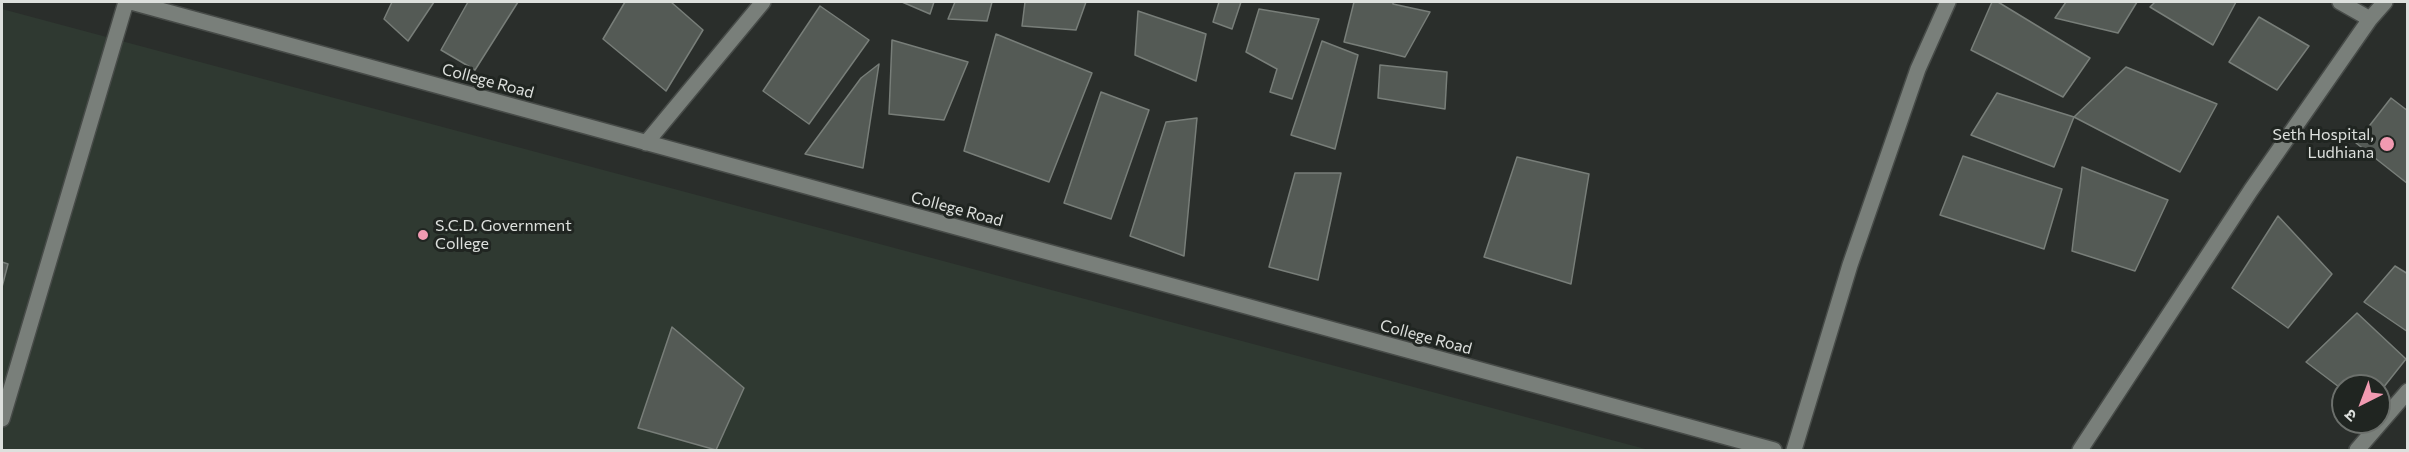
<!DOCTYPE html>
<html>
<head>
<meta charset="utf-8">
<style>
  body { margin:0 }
  #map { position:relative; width:2409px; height:452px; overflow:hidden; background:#2a2e2b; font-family:Commissioner,"Noto Sans Devanagari",sans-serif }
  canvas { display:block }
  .frame { position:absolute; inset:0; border:3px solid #dde0dd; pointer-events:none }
  .north { position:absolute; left:2331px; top:374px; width:60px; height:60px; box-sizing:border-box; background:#202521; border:2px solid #6c706c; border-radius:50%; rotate:222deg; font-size:16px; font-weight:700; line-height:24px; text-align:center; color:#dde0dd }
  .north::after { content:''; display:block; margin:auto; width:21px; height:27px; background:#f19ab1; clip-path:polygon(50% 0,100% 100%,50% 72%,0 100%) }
</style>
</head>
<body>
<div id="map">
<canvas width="2409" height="452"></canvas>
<div class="frame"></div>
<div class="north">उ</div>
</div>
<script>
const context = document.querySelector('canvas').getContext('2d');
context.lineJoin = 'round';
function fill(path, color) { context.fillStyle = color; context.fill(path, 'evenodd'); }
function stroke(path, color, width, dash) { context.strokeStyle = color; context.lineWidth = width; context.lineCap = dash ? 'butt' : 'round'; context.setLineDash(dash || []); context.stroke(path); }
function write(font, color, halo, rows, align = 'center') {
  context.font = font + ' Commissioner,sans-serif'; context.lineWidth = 6; context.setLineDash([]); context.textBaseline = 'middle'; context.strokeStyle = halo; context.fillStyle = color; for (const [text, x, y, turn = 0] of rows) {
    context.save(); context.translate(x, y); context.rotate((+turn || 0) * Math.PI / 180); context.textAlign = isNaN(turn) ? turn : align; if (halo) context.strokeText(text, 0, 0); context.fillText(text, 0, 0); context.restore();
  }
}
const built = new Path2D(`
  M2,9l1647,441h-1647z`);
const building = new Path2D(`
  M392,2h42l-26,39 -24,-22z
  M468,2h50l-43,68 -34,-20z
  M625,2h46l32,28 -37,61 -63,-52z
  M902,2h32l-4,12z
  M955,2h37l-5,19 -39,-2z
  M1025,2h61l-10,28 -54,-4z
  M1219,2h22l-9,27 -19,-7z
  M1354,2h39v2l37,8 -25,45 -61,-15z
  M1992,2h6l92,56 -27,39 -92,-47z
  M2066,2h71l-19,31 -63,-15z
  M2155,2h81l-23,43 -63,-38z
  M820,6l49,34 -60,84 -46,-33z
  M1259,9l60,10 -27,80 -22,-7 7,-23 -31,-17z
  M1138,11l68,23 -10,47 -61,-26z
  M2259,17l50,29 -32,44 -48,-28z
  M996,34l96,39 -43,109 -85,-31z
  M892,40l76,22 -24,58 -55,-6z
  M1322,41l36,14 -23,94 -44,-14z
  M879,64l-16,104 -58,-14 56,-76z
  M1380,65l67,7 -2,37 -67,-11z
  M2126,67l91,37 -37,68 -106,-55z
  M1101,92l48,18 -38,109 -47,-16z
  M1997,93l77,24 -20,50 -83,-32z
  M2391,98l17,13v73l-52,-41z
  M1197,118l-13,138 -54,-20 36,-114z
  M1963,156l99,33 -18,60 -104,-34z
  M1517,157l72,17 -18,110 -87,-27z
  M2082,167l86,33 -33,71 -63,-20z
  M1295,173h46l-23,107 -49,-13z
  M2278,216l54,58 -44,54 -56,-40z
  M2,262l6,2 -6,23z
  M2395,266l13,8v58l-44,-30z
  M2357,313l49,46 -27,34v-7h-36v4l-37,-28z
  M672,327l72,61 -28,62 -78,-22z`);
const minor = new Path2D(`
  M131,2l1643,448
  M2340,2l30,17
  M646,143l117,-141
  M2,419l124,-417
  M1794,450l56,-185 68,-196 30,-67
  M2080,450l171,-260 119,-171 15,-17
  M2357,450l51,-59`);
const markers = [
  [2387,144,8,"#f19ab1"],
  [423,235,6,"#f19ab1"]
];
const streetNames = [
  ["College Road",488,81,15],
  ["College Road",957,209,15],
  ["College Road",1426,337,15]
];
const poiNames = [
  ["Seth Hospital,",2374,135],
  ["Ludhiana",2374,153],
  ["S.C.D. Government",435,226,"left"],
  ["College",435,244,"left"]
];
fill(built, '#2f3931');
fill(building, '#545a55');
stroke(building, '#787e79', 1.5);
stroke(minor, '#474b48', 18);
stroke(minor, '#797f7a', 15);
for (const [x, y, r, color] of markers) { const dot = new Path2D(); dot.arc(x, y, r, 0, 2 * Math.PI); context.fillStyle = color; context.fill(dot); stroke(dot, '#202521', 2); }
write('16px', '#dde0dd', '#202521', streetNames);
write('16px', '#dde0dd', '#202521', poiNames, 'right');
</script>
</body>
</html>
